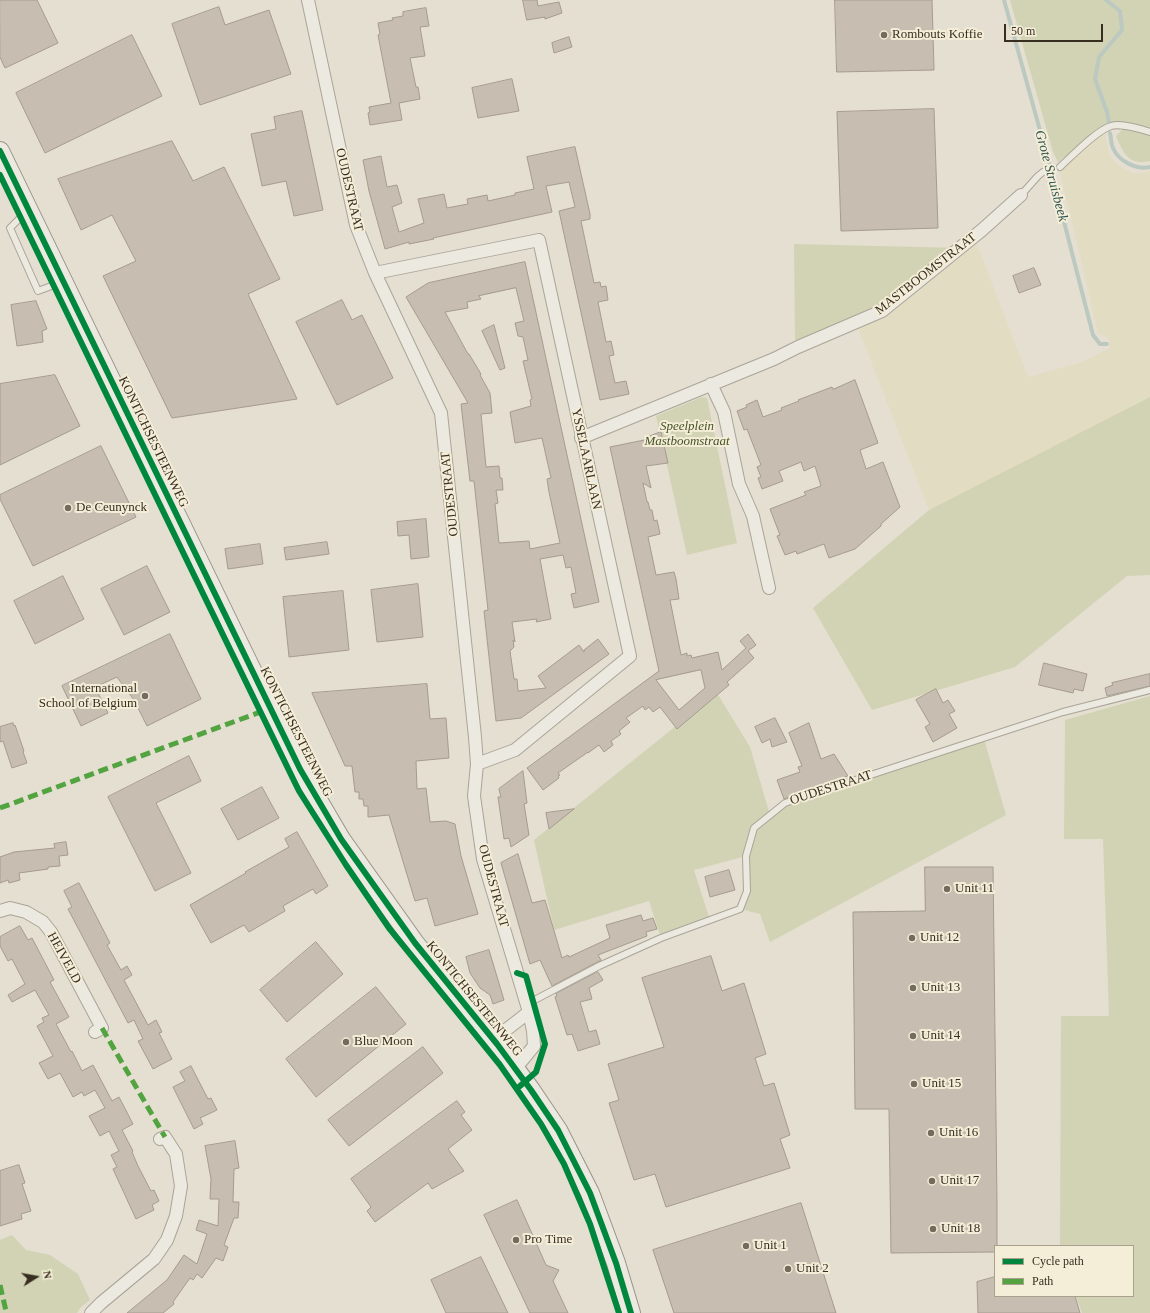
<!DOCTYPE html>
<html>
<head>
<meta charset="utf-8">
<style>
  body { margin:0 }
  #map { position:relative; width:1150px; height:1313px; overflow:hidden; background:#e4dfd0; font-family:Georgia,serif }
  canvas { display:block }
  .legend { position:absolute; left:994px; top:1245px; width:140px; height:52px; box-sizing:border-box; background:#f4edd7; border:1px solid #a9a08e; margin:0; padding:5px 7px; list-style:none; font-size:12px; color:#382d21 }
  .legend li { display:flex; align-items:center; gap:8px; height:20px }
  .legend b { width:20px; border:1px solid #a9a08e }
  .north { position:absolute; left:16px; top:1257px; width:40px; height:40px; -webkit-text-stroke:3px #f4edd7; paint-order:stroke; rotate:79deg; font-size:11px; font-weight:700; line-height:16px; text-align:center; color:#382d21 }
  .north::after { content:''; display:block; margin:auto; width:14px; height:18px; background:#382d21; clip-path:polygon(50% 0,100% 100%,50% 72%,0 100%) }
  .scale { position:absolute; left:1004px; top:24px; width:99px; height:18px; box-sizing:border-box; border:2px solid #382d21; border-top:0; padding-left:5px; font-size:12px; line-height:14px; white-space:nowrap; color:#382d21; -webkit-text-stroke:3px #f4edd7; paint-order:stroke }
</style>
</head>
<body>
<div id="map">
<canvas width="1150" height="1313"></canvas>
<ul class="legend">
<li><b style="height:5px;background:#00873e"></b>Cycle path</li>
<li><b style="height:5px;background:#53a441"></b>Path</li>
</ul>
<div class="north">N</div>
<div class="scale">50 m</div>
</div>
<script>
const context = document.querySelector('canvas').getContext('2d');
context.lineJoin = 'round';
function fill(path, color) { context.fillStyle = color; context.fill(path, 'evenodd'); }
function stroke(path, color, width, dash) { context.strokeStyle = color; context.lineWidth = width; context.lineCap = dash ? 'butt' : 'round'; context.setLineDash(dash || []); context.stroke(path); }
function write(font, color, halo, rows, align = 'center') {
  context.font = font + ' Georgia,serif'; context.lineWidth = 4; context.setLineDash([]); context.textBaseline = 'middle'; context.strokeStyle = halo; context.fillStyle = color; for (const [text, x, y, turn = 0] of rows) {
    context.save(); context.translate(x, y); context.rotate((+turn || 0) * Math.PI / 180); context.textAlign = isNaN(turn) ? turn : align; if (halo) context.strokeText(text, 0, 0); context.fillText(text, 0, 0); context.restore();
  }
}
const farmland = new Path2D(`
  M1101,134h4l4,20 9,11 14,8h12l6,-2v226l-221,113 -73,-187 92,-67 19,-4 10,-8 51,133 54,-15 28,-14 -1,-9 -11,-6 -38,-161z`);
const green = new Path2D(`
  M1010,0h140v161c-21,5 -27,-8 -34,-25l9,-9 -27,3 -40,32 -5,-10z
  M794,244l167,4 -79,63 -84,36 -3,-9z
  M702,397l5,1 30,145 -50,12 -31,-139z
  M1150,397v178l-23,1 -112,91 -143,43 -59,-102 116,-98z
  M717,693l33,54 20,68 15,-12 199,-64 22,76 -236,127 -10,-28 -20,-5 7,-18 -1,-35 -52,14 16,50 -49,18 -12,-37 -95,29 -20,-90z
  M1150,696v617h-68l-6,-17h57v-50h-73l1,-230h48l-6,-177h-39l1,-119z
  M12,1235l14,15 24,5 28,19 12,26 -10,8 -3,5h-77v-73z`);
const stream = new Path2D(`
  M1004,0l45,163 44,172 7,9h7
  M1106,0l14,11 2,19 -23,27 -4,22 12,33 2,10
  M1110,133c1,4 1,11 3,15 6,14 24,22 37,19`);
const building = new Path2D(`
  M0,0h37l21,43 -53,25 -5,-11z
  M523,0h14l1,6 21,-4 3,11 -17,6v-2l-18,3z
  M835,0h97l2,70 -97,2z
  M219,7l6,18 44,-15 22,64 -91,31 -28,-81z
  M426,8l3,18 -9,1 5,29 -15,2 6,29h2l2,12 -21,4 3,17 -32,5 -2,-12 2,-1 -1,-5 22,-4 -13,-68 2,-1 -2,-11 15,-3 -1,-2 11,-2v-4z
  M132,35l30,61 -117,57 -29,-60z
  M569,37l3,10 -18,6 -2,-10z
  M512,79l7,32 -41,7 -6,-30z
  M934,109l4,119 -97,3 -4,-119z
  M302,111l21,99 -29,6 -8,-35 -24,5 -11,-52 25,-5 -2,-12z
  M172,141l21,40 31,-14 56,112 -32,15 49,105 -125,19 -69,-142 33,-15 -24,-46 -31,15 -23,-51z
  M575,147l15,67v5l-9,2 13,62 6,-1 1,5 5,-1 2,14 -10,2 8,40 5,-1 3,14 -5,1 6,27 11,-2 3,13 -29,6 -41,-189 16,-4 -6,-25 -23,4 6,26 -119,26 1,1 -25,5v-2l-24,7 -16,-58 -6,-31 18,-4 6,31 10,-2 5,18 -10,4 7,25 25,-9 -6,-24 26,-5 3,14 21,-4 -1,-5 20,-4 1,6 27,-6v-2l19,-4 -7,-32z
  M525,262l74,340 -25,6 -3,-14 5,-1 -5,-26 -5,1 -3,-13 -23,4 11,60 -15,3 1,-3 -25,3 3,20 -2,-2 1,7 -4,4 4,28h3l1,12 28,-3 -8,-12 41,-31 5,7v-2l14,-11 11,15 -88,64 -25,3 -12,-110 4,-1 -14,-129h-4l-9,-77 7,-1 -62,-106 22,-14zM516,288l8,33 -9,2 3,13 5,1 5,23 -5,1 9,38 -2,1 1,6 -21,6 5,31 27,-5 9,40 -4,1 2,13 11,51 -30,6 -1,-8 -30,2 -4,-39 3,-1 -2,-13h7l-1,-12h-2l-1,-12 -13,1 -5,-53 11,-1 -2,-20 -10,-18 1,-1 -12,-20h-1l-23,-42 23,-4 -1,-6 14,-3 -2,-3z
  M1034,268l7,17 -22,8 -6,-17z
  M342,300l10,20 10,-5 31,63 -56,27 -41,-83z
  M36,301l11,28 -5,2 1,11 -26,4 -6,-41z
  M494,325l11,43 -5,2 -18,-39z
  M55,375l25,51 -80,39v-81z
  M855,380l23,63 -18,7 6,19 17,-7 17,45 -19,17v2l-26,23 -26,9 -5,-14 -27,10 -1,-3 -11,4 -8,-19 3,-1 -10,-26 36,-14 -2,-3 17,-6 -6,-20 -11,5 -3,-9 -22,9 4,10 -21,8 -4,-11 3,-1 -4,-10 4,-2 -14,-36 -3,1 -7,-19 10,-4 -1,-2 11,-5 6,17 19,-7 -1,-2 18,-7 -1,-1 34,-13 1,2z
  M661,432l7,31 -22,3 5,22 -8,-5 4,19h1l2,8h2l2,11 3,-1 3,14 -12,3 8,38 18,-3 2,7 3,20 -9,1 11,55 6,-2v3l4,-1 1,3 26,-6 4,18 24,-22 -6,-7 8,-7 8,11 -8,6 6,7 -27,24 2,3 -52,44 -17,-22 -7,5 -4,-5 -4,3 -2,-4 -17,12 4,4 -11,9 2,3 -10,7 2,4 -9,7 -5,-7 -11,8v-1l-30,21 2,2 -2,1 1,2 -16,12 -16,-22 132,-97 -49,-224 39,-8 -1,-2zM701,670l4,18 -26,22 -23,-30z
  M101,446l35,71 -103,49 -33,-67v-4z
  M426,519l3,38 -18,2 -2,-24 -11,1 -1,-14z
  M327,542l2,12 -43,6 -2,-12z
  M260,544l3,20 -35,5 -3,-20z
  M147,566l23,46 -46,23 -23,-46z
  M63,576l21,43 -49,25 -21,-43z
  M418,584l5,53 -46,5 -6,-52z
  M343,591l6,59 -60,7 -6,-60z
  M170,634l31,65 -54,27 -13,-26 -17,-23 -22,10 13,26 -27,13 -19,-40z
  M1044,663l43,11 -4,17 -9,-2 -1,4 -34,-8z
  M1150,674v12l-43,10 -2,-8 8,-3 -1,-2z
  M427,684l3,35 16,-1 3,40 -33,3 1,28 9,-1 4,34 16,-1 9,3 6,32 17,58 -43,12 -8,-28 -12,3 -26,-86 -21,2v-11h-4l-1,-7h-4v-7h-4l-3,-26h-7l-33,-73z
  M936,689l7,14 5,-3 7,11 -6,3 8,14 -24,14 -8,-15 5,-3 -14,-24z
  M775,718l12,24 -15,5 -2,-8 -8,4 -7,-16z
  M13,723l1,3 1,-1 9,26 -1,1 4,11 -15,5 -9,-27 -3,1v-15z
  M809,723l12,36 13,-5 14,22 -64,23 -7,-19 23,-8 -2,-5 4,-1 -13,-33z
  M189,756l12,25 -45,22 35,70 -36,18 -47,-94z
  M523,771l4,32 -3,1 5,31 -18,12 -2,-9 -5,1 -6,-42h3l-2,-8z
  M262,787l17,31 -41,22 -17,-31z
  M574,809l-25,20 -3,-16z
  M297,832l31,54 -12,8 -3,-5 -30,17 2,5 -36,21 -5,-7 -33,18 -21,-38 56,-32 -1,-1 44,-25 -4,-8z
  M66,842l2,13 -9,1 1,10 -12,1v2l-29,4 1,7 -11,3 -1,-3 -8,3v-26l14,-5 41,-4 -1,-4z
  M518,854l14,49 13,-3 17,58 6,-3 1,2 41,-19 -4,-13 35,-10 2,6 10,-3 4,11 -11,3 1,4 -49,19 3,5 -49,26 -12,-26 -10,4 -29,-101z
  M925,867h68l4,336v43h-2v6l-104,1 -2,-144h-34l-2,-197 72,-1z
  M729,870l6,20 -25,7 -5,-20z
  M79,883l31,60 -3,2 14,25 6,-4 5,9 -8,5 24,45 8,-5 6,12 -3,1 13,26 -19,10 -15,-28 5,-2 -9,-19 -6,3 -60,-114 4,-2 -8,-16z
  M20,926l8,14 4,-2 22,42 -4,2 19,35 -13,7 15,28 1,-1 10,20 11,-6 19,36 7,-4 14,27 -11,6 11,21 -1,1 6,14 13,25 3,-1 5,11 -7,4 2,5 -18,9 -23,-50 4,-2 -6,-12 8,-4 -10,-20 -9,5 -11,-20 16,-8 -10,-18 -11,6 -2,-4 -9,5 -13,-24 -12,6 -9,-16 14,-7 -16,-30 7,-4 -2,-4 7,-3 -14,-25 -23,12 -4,-7 17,-11 -13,-25 -4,2 -8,-15v-9z
  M316,942l27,32 -56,48 -27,-32z
  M489,950l15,50 -11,4 -3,-9 -10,-7 -10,-15 -4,-16z
  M711,956l11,35 22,-8 22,71 -11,4 9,28 10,-3 16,52 -10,4 10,29 -124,39 -11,-33 -21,6 -25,-77 10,-3 -11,-36 56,-17 -22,-69z
  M598,972l5,8 -14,8 3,11 -12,3 9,30 7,-2 4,14 -22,7 -6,-17 -5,1 -12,-38 2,-1 -1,-2z
  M376,987l30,37 -90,73 -30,-38z
  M423,1047l20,26 -94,73 -21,-26z
  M191,1066l17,33 3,-1 6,12 -17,8 3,6 -9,5 -21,-42 12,-6 -5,-9z
  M457,1101l8,11 -4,3 11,15 -24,19 16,22 -32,18 -4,-6 -53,39 -8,-11 4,-4 -20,-28z
  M235,1141l4,27 -5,1 -1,33h6l-1,16h-4l-10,27 4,2 -5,14 -7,-3 -14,20 -5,-4 -4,6 -3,-2 -17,24 1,2 -11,9h-36l40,-33 17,-25 13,9 10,-30 -11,-4 3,-10 19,6 1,-27h-9l1,-20 -6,-33z
  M19,1165l6,18 -3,1 9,27 -10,3 1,5 -22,7v-55z
  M517,1200l29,65 13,5 -6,11 15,32h-38l-46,-98z
  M801,1203l35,110h-162l-21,-63z
  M481,1257l27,56h-62l-15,-33z
  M995,1277v19h80l5,17h-102l-1,-31z`);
const lane = new Path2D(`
  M1060,167c12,-11 37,-37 51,-41 9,-3 30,3 39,6
  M1021,195l17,-19 5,-4
  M29,213l-8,4 -11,11 28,63 24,-9
  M527,1004l72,-38 62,-28 79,-29 7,-18 -1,-35 8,-28 31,-25 278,-91 87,-22`);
const street = new Path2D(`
  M308,0l48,225 19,48 66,140 34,324 2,27 -3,32 9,63 46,153 4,19 1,15 -19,23
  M375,273l164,-33 91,416 -115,94 -38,14
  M711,384l13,28 15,72 14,32 16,72
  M581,438l193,-79 24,-12 84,-36 100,-81 39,-35
  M0,911l10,-3 16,4 17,10 8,10 51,96 -7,4
  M493,1040l36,-28
  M91,1313l10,-10 53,-44 13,-19 9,-24 5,-30 -5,-32 -11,-17 -5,2`);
const secondary = new Path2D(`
  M0,151l300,618 41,70 74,104 82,101 34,46 27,40 32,63 26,70 15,50`);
const quiet = new Path2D(`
  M0,808l263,-97
  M102,1028l63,109
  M0,1285l6,26v2`);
const cycleway = new Path2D(`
  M0,151l300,618 41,70 74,104 82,101 34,46 27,40 32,63 26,70 15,50
  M0,175l226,466 73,150 47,74 43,63 111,137 41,59 23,40 26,60 29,89
  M517,973l9,3 19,68 -9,28 -16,14`);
const markers = [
  [884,35,4,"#746b5e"],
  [68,508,4,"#746b5e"],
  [145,696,4,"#746b5e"],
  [947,889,4,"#746b5e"],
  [912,938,4,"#746b5e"],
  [913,988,4,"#746b5e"],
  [913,1036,4,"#746b5e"],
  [346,1042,4,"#746b5e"],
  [914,1084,4,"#746b5e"],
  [931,1133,4,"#746b5e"],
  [932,1181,4,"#746b5e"],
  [933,1229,4,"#746b5e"],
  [516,1240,4,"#746b5e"],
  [746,1246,4,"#746b5e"],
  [788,1269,4,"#746b5e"]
];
const poiNames = [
  ["Rombouts Koffie",892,35],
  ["De Ceunynck",76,508],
  ["International",137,689,"right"],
  ["School of Belgium",137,704,"right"],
  ["Unit 11",955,889],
  ["Unit 12",920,938],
  ["Unit 13",921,988],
  ["Unit 14",921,1036],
  ["Blue Moon",354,1042],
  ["Unit 15",922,1084],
  ["Unit 16",939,1133],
  ["Unit 17",940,1181],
  ["Unit 18",941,1229],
  ["Pro Time",524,1240],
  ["Unit 1",754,1246],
  ["Unit 2",796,1269]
];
const streetNames = [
  ["OUDESTRAAT",349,190,77],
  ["MASTBOOMSTRAAT",926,274,-38],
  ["KONTICHSESTEENWEG",153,442,64],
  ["YSSELAARLAAN",586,459,78],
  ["OUDESTRAAT",450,494,-96],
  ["KONTICHSESTEENWEG",296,732,63],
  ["OUDESTRAAT",831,788,-18],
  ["OUDESTRAAT",493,886,75],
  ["HEIVELD",64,958,61],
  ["KONTICHSESTEENWEG",474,999,51]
];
const parkNames = [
  ["Speelplein",687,427],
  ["Mastboomstraat",687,442]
];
const waterNames = [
  ["Grote Struisbeek",1051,176,75]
];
fill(farmland, '#e2ddc2');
fill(green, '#d1d3b4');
stroke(stream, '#bbc9c1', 4);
fill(building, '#c7beb1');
stroke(building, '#a59b8f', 1);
stroke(lane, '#aaa498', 8);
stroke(street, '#aaa498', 14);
stroke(secondary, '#999488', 20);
stroke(lane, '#ece9e1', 6);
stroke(street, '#ece9e1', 12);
stroke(secondary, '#ece9e1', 18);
stroke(quiet, '#53a441', 5, [10, 5]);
stroke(cycleway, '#00873e', 6);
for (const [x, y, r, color] of markers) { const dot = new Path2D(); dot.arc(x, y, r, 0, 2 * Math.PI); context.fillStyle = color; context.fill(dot); stroke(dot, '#f4edd7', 1.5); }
write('13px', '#382d21', '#f4edd7', poiNames, 'left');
write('13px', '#382d21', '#f4edd7', streetNames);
write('italic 13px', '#465329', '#f4edd7', parkNames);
write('italic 14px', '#315756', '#f4edd7', waterNames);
</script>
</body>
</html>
